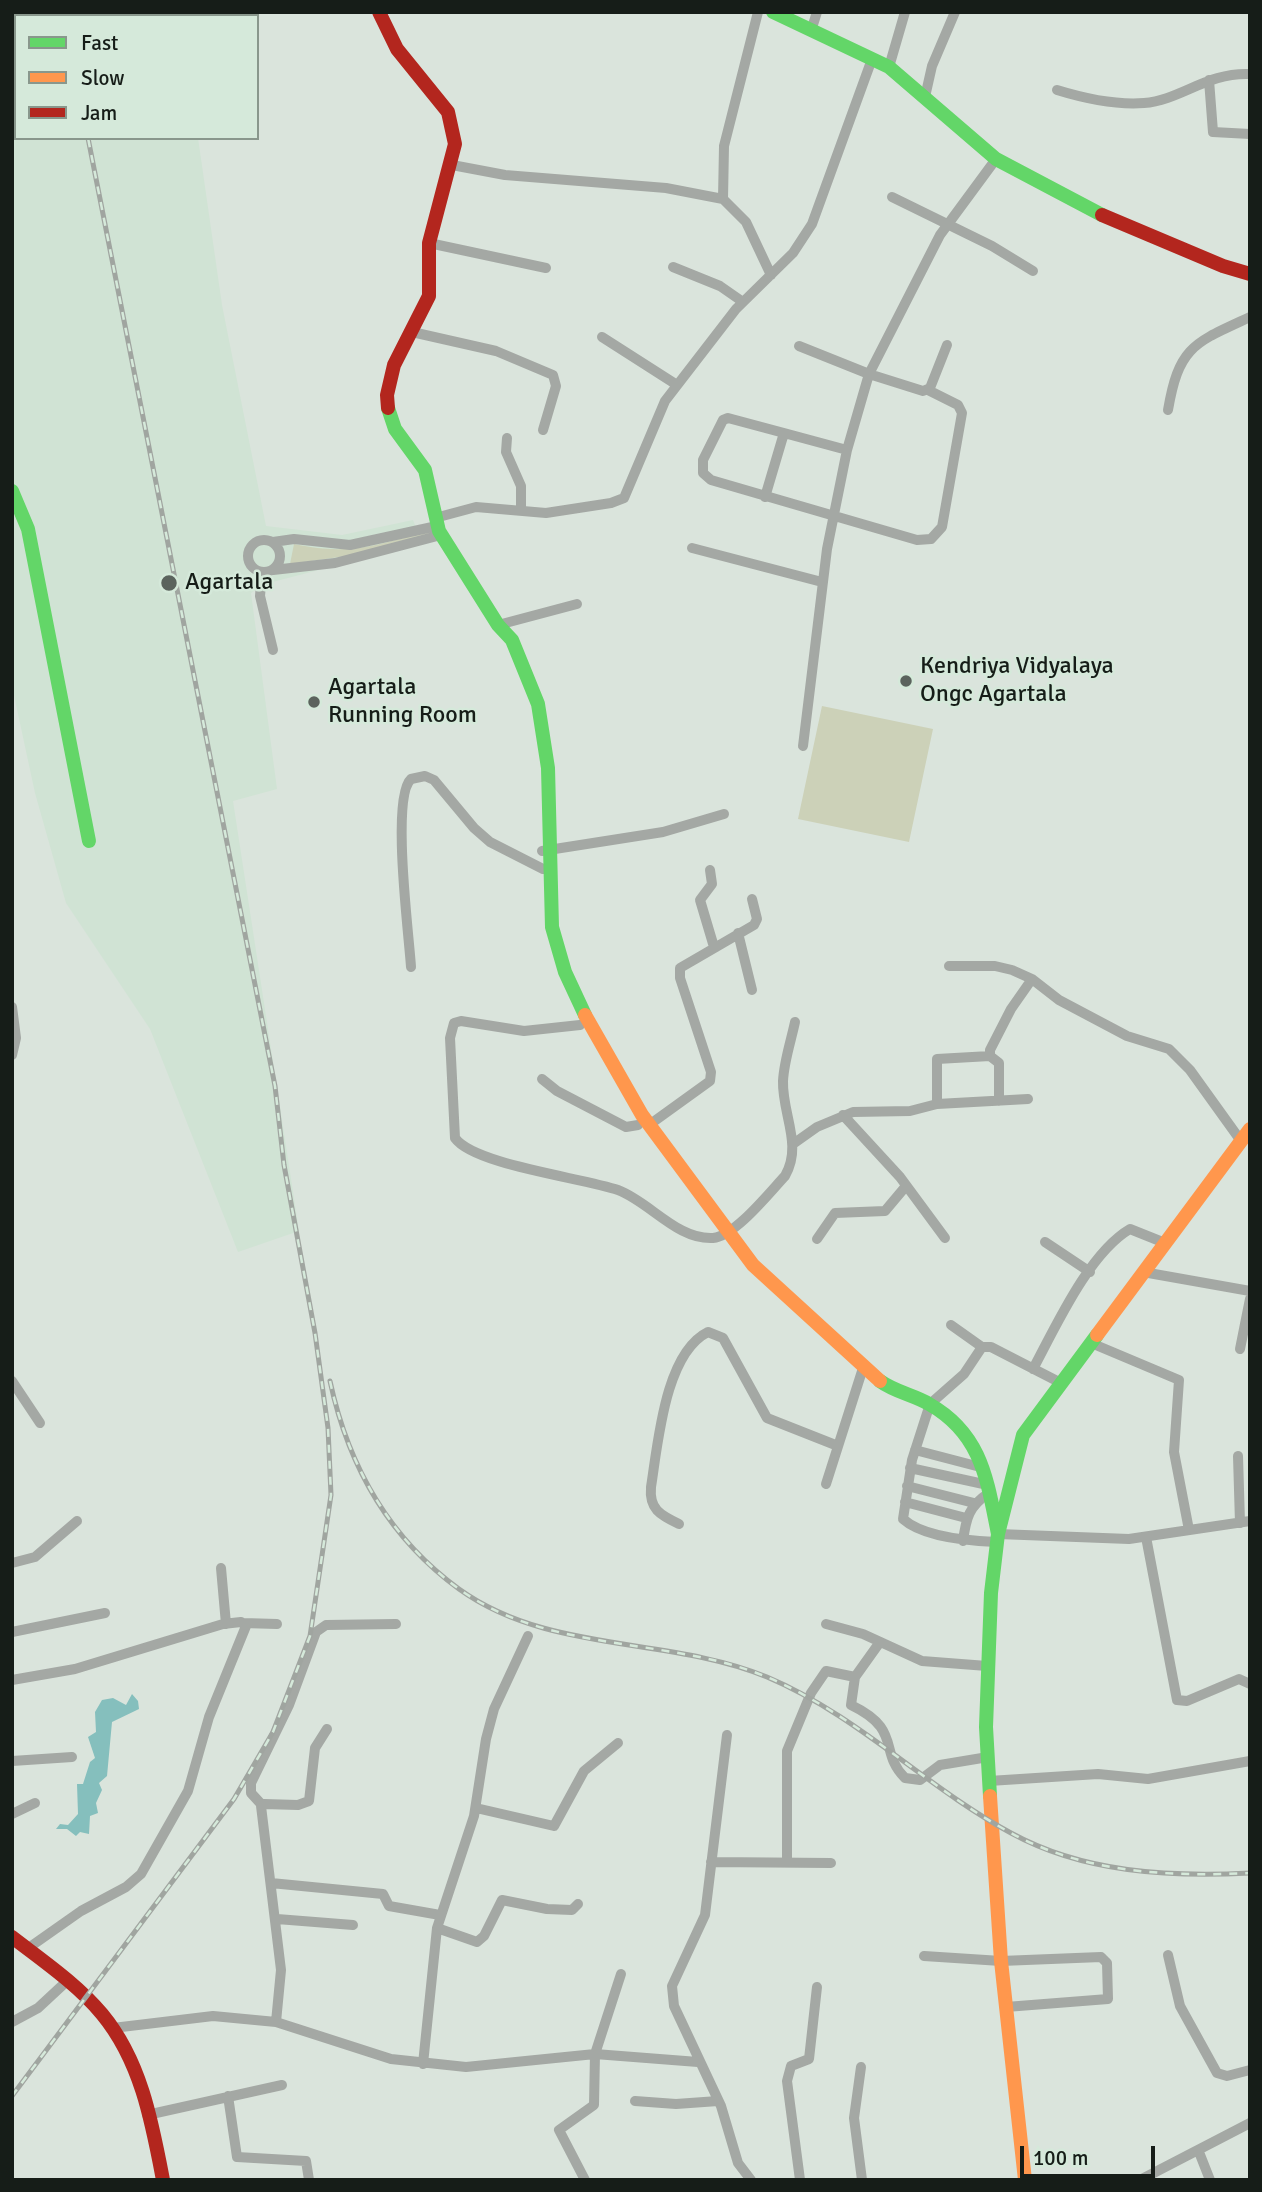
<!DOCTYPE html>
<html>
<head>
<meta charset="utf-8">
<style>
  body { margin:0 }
  #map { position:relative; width:1262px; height:2192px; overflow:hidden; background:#dae4dc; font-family:Signika,sans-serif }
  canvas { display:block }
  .frame { position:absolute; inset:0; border:14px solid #161d18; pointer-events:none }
  .legend { position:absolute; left:14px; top:14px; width:245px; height:126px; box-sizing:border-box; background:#d5e9da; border:2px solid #89978c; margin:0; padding:9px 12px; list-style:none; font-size:21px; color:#161d18 }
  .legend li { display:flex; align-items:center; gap:14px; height:35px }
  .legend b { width:35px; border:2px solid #89978c }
  .scale { position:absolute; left:1020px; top:2146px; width:135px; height:32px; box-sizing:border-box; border:4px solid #161d18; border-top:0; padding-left:9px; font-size:21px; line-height:24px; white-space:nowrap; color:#161d18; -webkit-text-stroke:5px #d5e9da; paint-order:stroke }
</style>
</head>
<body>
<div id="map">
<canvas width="1262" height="2192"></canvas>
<div class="frame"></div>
<ul class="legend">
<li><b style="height:9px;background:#63d668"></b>Fast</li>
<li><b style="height:9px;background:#ff974d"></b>Slow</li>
<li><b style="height:9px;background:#b3261e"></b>Jam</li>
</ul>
<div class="scale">100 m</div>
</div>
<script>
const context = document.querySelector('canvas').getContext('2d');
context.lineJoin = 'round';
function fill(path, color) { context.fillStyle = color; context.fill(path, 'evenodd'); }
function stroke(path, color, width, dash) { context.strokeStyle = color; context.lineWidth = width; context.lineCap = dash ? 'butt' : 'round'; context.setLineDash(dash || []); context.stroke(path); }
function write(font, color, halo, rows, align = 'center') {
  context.font = font + ' Signika,sans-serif'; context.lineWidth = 5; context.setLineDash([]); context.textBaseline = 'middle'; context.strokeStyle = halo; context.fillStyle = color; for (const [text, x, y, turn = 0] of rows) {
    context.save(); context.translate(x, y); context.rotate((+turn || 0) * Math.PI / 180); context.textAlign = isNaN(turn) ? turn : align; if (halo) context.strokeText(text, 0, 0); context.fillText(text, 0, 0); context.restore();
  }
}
const built = new Path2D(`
  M12,12h167l1,4h-164v122h182l24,167 44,221 76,9 71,-15 9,23 -157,41 -14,9 26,196 -44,12 66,430 -61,21 -88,-223 -84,-126 -31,-110 -23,-107z`);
const green = new Path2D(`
  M429,531l2,2 -85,23 -56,8 4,-20c57,12 81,1 135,-13z
  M822,706l111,23 -24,113 -111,-23z`);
const water = new Path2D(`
  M132,1694l6,7 1,8 -27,13 -5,54 -8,7 3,7 -6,13 2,10 -8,3 -1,18 -9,-2 -4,4 -9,-7h-11l4,-5 8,1 10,-11 -1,-30h6l7,-22 5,-4 -7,-21 8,-5 -1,-20 7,-12 11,-2 13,7z`);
const street = new Path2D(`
  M811,31l6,-19
  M889,67l16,-55
  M1209,80l4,52 37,2
  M1057,90c26,8 60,15 87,13 37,-3 63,-31 106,-29
  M925,97l7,-31 23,-54
  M452,165l53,10 161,13 57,11 23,23 25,53
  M892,197l100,49 41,25
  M723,199l1,-53 34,-134
  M429,243l117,25
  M673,267l47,19 23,16
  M412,332l84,19 57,24 3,11 -13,44
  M602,337l75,48
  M799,346l70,28 54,17 7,-3 17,-43
  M1168,410c11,-64 26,-67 82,-93
  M784,433l-56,-15 -5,2 -20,40v13l8,7 206,60 14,-1 11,-12 20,-114 -4,-8 -30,-15
  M507,438l-1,14 15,34v25
  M765,497l19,-64 63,17
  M435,518l41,-11 70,6 65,-10 13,-5 41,-97 71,-92 57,-56 19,-29 60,-165
  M248 556a16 16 0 1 1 32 0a16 16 0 1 1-32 0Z
  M273,542l21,-3 56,6 87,-19
  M692,548l130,34
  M273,570l62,-7 106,-28
  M262,572l-2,24 13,54
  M498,625l79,-21
  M803,746l24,-197 20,-99 22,-76 71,-139 56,-76
  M542,851l121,-19 61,-18
  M710,870l2,14 -12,16 14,47
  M738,933l14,57
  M949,966h46l17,4 20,9 27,21 68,36 42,13 21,21 51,71
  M411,967c-2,-32 -20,-170 0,-188l14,-3 9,4 40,48 16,14 53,27
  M12,1007l4,31 -4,17
  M580,1025l-56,6 -63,-10 -7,2 -4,15 5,100c19,27 129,40 163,52 32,12 59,50 95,48 22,-2 56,-45 72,-62 18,-31 -3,-62 -2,-95 1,-20 8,-40 12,-59
  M542,1079l15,12 69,36 12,-2
  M999,1101v-38l-9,-7v-6l21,-41 21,-30
  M937,1104v-45l53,-3
  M843,1115l57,62 45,61
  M649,1125l61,-44 1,-9 -31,-94v-10l74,-43 3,-6 -5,-20
  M793,1144l24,-17 36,-15 57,-1 27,-7 91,-5
  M817,1239l18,-26 50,-2 21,-25
  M1045,1242l45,30
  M1143,1272l107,19
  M951,1325l31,22
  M1091,1343l88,37 -5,72 15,78
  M1240,1349l10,-50
  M1033,1369c23,-43 56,-116 97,-140l35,14
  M12,1381l28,42
  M915,1450l69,18
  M1238,1456l2,67
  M910,1468l78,17
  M826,1484l37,-116
  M907,1486l67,17
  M905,1502l61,16
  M679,1524c-19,-9 -30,-15 -28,-37 7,-44 14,-134 57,-155l15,6 44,80 71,28
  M998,1534l131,5 121,-18
  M1146,1537l31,163 10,1 52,-22 11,5
  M963,1541c3,-23 6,-35 26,-48
  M996,1542c-25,-1 -73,-5 -93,-23l9,-59 18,-56 34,-30 18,-27h9l70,36
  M12,1563l23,-6 42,-36
  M221,1568l5,56
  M243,1623l34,1
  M826,1624l37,10 59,27 65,5
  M12,1632l93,-19
  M855,1677l-4,28c52,25 27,46 54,73l15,2 20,-15 48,-8
  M12,1680l63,-11 148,-45 18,-2 5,4 -37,91 -21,74 -47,83 -15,13 -45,24 -54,38
  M727,1735l-22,180 -33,71 2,20 47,100 17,57 13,17
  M12,1761l60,-4
  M989,1781l109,-7 50,5 102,-18
  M262,1805l-11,-12v-10l38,-78 27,-73 10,-7 70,-1
  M476,1808l78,18 30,-55 34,-28
  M12,1814l23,-11
  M711,1862l120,1
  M787,1862v-111l24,-58 15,-22 29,6 25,-35
  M271,1883l112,11 6,12 51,9
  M277,1919l76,6
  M437,1928l40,14 7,-6 18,-36 45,9 25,1 6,-6
  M1168,1955l12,51 37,67 10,3 23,-6
  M924,1956l77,5 100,-4 6,6 1,36 -102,8
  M12,2022l26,-14 28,-26
  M276,2022l5,-52 -20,-164 3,-2 34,1 11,-4 6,-53 12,-19
  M113,2028l100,-12 63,6 115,37 75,8 129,-13 103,8
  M423,2064l14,-136 37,-112 12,-77 8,-30 34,-73
  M861,2067l-7,51 8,62
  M228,2096l9,61 69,4 3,19
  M635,2101l41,3 42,-3
  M147,2115l135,-30
  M1199,2152l11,28
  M585,2180l-26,-50 35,-25 1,-51 26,-80
  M800,2180l-13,-99 4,-15 18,-7 8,-72
  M1140,2180l110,-57`);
const fast = new Path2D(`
  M773,12l116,55 107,92 106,56
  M388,408l7,21 30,41 14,61 59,94 14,15 26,64 10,64 4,159 13,45 20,43
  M12,491l16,38 61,312
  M880,1381c15,11 34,14 49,23 53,30 58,76 69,130
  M990,1796l-4,-69 5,-134 7,-59 25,-99 74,-100`);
const slow = new Path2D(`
  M585,1015l57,100 111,150 127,116
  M1097,1335l153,-206
  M990,1796l11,165 24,219`);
const jam = new Path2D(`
  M379,12l18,37 51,63 7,32 -26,99v53l-35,69 -7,30 1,13
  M1102,215l121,51 27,8
  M12,1937c31,24 65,47 90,77 39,47 50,108 61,166`);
const rail = new Path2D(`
  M65,12l1,4
  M330,1381c18,84 59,157 129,208 90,65 209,47 308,88 90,38 159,110 244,156 73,40 158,44 239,40
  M12,2096l222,-297 39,-67 37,-96 21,-141 -3,-67 -13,-95 -31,-168 -9,-79 -187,-948`);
const markers = [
  [169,583,9,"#5b635d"],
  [906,681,7,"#5b635d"],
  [314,702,7,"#5b635d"]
];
const poiNames = [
  ["Agartala",185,583],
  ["Kendriya Vidyalaya",920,667],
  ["Ongc Agartala",920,695],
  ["Agartala",328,688],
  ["Running Room",328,716]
];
fill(built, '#d0e3d4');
fill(green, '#ccd1b8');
fill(water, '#85bfbd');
stroke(street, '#a4a8a4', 10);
stroke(fast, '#63d668', 14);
stroke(slow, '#ff974d', 14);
stroke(jam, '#b3261e', 14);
stroke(rail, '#a0a5a0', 5);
stroke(rail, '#d5e9da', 2.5, [8]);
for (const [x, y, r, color] of markers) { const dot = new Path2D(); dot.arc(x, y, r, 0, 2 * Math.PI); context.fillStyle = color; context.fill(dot); stroke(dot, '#d5e9da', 2.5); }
write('24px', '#161d18', '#d5e9da', poiNames, 'left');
</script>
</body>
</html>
